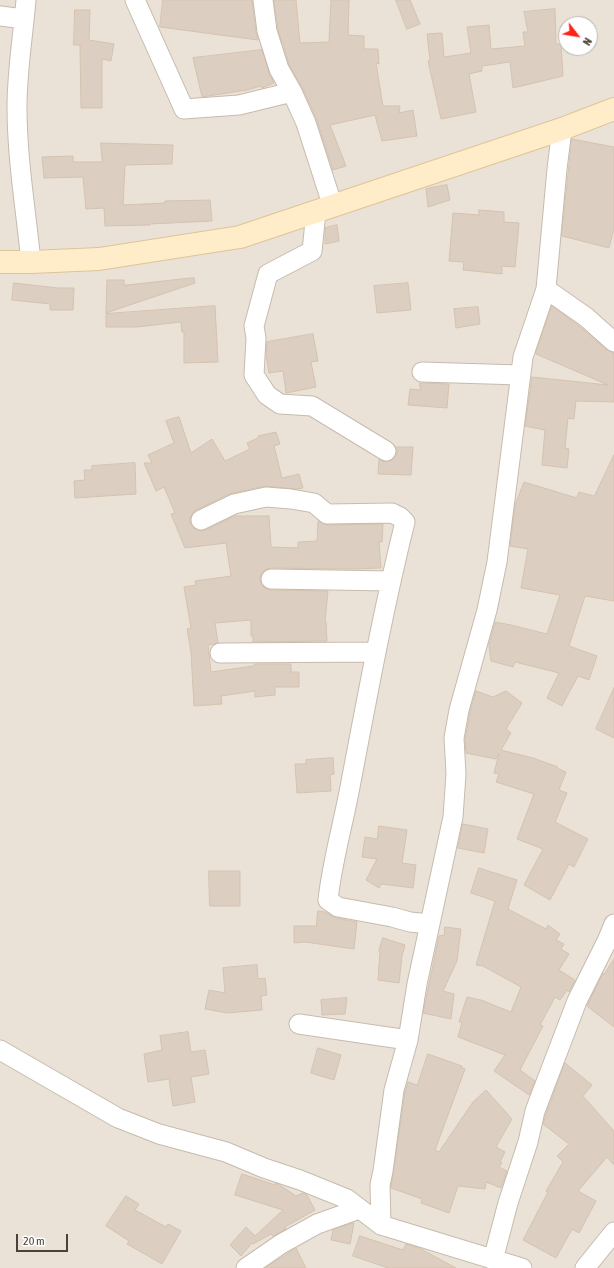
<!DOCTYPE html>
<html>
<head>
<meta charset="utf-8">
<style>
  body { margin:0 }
  #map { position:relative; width:614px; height:1268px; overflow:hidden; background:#f6f1e9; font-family:"Asap Condensed",sans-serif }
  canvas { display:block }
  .north { position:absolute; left:558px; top:16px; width:40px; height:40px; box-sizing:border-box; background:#fff; border:1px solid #b7b3af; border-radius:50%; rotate:121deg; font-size:11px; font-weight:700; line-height:16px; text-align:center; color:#4b4136 }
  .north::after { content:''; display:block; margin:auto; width:14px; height:18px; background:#ff2217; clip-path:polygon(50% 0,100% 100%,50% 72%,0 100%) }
  .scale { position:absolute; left:16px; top:1234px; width:52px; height:18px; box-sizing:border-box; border:2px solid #4b4136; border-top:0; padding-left:5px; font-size:12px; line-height:14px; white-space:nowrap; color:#4b4136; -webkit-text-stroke:3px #fff; paint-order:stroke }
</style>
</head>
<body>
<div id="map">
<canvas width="614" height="1268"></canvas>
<div class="north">N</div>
<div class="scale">20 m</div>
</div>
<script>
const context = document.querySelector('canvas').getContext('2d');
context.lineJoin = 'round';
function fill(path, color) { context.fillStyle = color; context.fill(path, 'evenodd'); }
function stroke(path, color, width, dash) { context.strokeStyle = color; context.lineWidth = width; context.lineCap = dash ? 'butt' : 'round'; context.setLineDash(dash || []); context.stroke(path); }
const residential = new Path2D(`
  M0,0h614v1268h-614zM566,24h24v24h-24z`);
const building = new Path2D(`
  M163,0h89l4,32 2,8 -98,-13z
  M274,0h22l4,43 29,-1 2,-42h18l-1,35 16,1v13h14l1,15 -3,-1 7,43h17l-1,7 14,-3 4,26 -35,5 -7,-26 -45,10 16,41 -13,4 -17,-52 -14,-31 -13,-22 -5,-17v-4h-2l-4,-15z
  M396,0h14l10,24 -13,5z
  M555,9l1,35h5l2,32 -50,12 -3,-26 -28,4v5l-13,3 7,38 -35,7 -13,-58 2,-1 -3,-26 15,-1 2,24 27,-4 -4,-26 22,-2 2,24 34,-3 -2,-14h5l-4,-20z
  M75,10h15l-1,30 25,4 -3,17 -9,-2v49h-21l-1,-63h-6z
  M262,50l7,22 5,11 -12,5 -1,-2 -14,4 -45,7 -9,-39z
  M572,139l42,8v82l-5,19 -47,-12z
  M101,143l72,2 -1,19 -47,1 -2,40 42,-2v-2l45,-1 2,21 -62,3v1l-45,1 -1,-18 -18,1 -3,-32 -39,1 -2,-21 31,-1v6h29z
  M447,185l3,15 -22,7 -2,-18z
  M479,210l25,2v10l15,1 -4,44 -13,-1v8l-39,-4 1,-8 -15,-1 4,-48 26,2z
  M337,225l2,16 -14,3v-16z
  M194,278l1,5 -89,30 1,-33h17v5z
  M14,283l44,5h16l-1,22h-23v-6l-38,-4z
  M408,283l3,27 -34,3 -3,-27z
  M215,306l3,56 -34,1v-31h-2l-1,-10 -44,5h-31v-13z
  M552,306l27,20 28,24 7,3v49l-38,-1 -2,18 -6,-1 -3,30 4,1 -2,19 -25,-3 3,-35 -20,-4 7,-49 76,8 -72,-31z
  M478,307l2,17 -24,4 -2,-19z
  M313,334l5,27 -7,1 5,25 -30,6 -3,-22 -14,2 -3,-18 1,-13z
  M420,383l29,1 -2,24 -39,-3 2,-16 10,1z
  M179,417l12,36 21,-14 13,22 25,-12 -3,-6 11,-5v-2l18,-4 4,12 -6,2 8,32 17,-4 4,14 -6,1 -33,-3 -35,8 -33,16 -4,4 -2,6 1,5 4,4 6,2 5,-1 29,-14h34l2,31 27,1v-6l19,-1 1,-20 9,4 56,-1 -1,18h-3l2,26 -27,1 -83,-1 -6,2 -4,4 -1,4 1,6 4,4 5,2 58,1 -3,31h1l1,19 -74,1v-6h-2v-16l-36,3 3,20 -10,2 3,27 42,-6 2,-2h36v8h8v15h-24v8l-20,2v-6l-34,5 1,8 -28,2 -3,-54 -4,-23 4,-1 -7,-41 12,-2 -1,-4 36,-5 -5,-33 -41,5 -14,-34 4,-1 -11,-26 -8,4 -12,-28h8l-4,-8 26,-12 -8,-22z
  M396,447h17l-2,28 -33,-1 1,-15 6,3 7,-2 4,-4 1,-4z
  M614,455v146l-29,-5 -16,50 28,10 -8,24 -11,-4 -16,30 -15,-8 12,-25 -44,-11 -2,5 -22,-6 -2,-16 6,-23 16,3 36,9 13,-39 -39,-7 7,-39 -18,-3 5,-41 9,-23 53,16 2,-6 15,4z
  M135,463l1,31 -61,4 -1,-17 11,-1 -1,-10h8v-4z
  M614,688v50l-18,-9z
  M476,691l17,6 13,-6 16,12 -16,26 5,4 -10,17 32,8 25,9 -1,1 9,4 -7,18 8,3 -12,29 33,17 -14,28 -5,-3 -19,36 -26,-15 19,-36 -26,-10 17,-45 -38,-12 3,-8 -5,-1 5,-19 -3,5 -30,-6 -1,-14 5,-27z
  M333,758l1,16 -4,1 1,16 -34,2 -2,-29h11v-4z
  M463,824l25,5 -4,24 -26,-5z
  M379,826l28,4 -5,33 14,2 -3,23 -32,-4 -2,4 -13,-8 11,-21 -15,-2 3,-20 12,2z
  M479,868l38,12 -9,29 38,20 2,-4 12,9 -4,6 8,4 -3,5 8,5 -10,16 16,10 -6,12 -2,-2 -7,10 -5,-3 -15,28 3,1 -23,44 15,11 -6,14 -35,-24 11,-16 -47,-18 4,-15h-3l8,-25 14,3 30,12 10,-25 -38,-21 -7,-1 19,-64 -24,-8z
  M209,871h31v35h-30z
  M318,911l7,1 11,6 21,4 -3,27 -49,-7 -11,1v-17h22z
  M445,927l16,2 -4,32 -14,30 11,3 -3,25 -28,-6 16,-77 5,-1z
  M383,938l22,7 -3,11 -3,27 -21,-3 2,-28 -1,-1z
  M614,959v68l-27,-21 16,-33 1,1z
  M257,965l1,14 7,-1 2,17 -6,1 1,14 -35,3 -22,-4 4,-19 16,3 -2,-25z
  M347,998l-2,16 -23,1 -1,-15z
  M188,1032l3,20 14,-2 4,24 -18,3 4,25 -22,4 -4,-27 -21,3 -4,-28 18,-4 -2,-14z
  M318,1048l23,7 -7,25 -23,-7z
  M428,1054l34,12v2l3,1 -30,81 4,2 34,-50 13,-12 26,29 -16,28 9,5 -5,10 2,1 -3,4 8,4 -6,17 -15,-6 -1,7 -27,-3 -9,27 -28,-10 1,-4 -31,-11 14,-96 3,-10 9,3z
  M565,1063l27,22 -9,11 31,35v34l-7,-8 -29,34 18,10 -17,32 -7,-4 -16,29 -33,-18 25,-48 -2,-1 17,-29 -6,-6 12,-12 -26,-20 3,-10z
  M242,1174l33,11 1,-2 2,1 18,12 7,-3 4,2 8,15 -30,17 1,2 -13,7 -2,-2 -18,10 -1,-1 -11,13 -11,-11 16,-18 9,9 28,-26 -48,-15z
  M126,1196l13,8 -4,6 31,17 2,-3 13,7 -19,33 -35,-20 2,-3 -23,-15z
  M353,1223h1l-4,21 -19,-4 2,-10z
  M360,1236l43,14 3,-6 13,4 37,20h-68l-35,-12z
  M296,1248l10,20h-41l19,-12z`);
const street = new Path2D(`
  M26,0c-3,36 -9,71 -9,107 0,52 9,104 14,155
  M135,0l49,109 55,-4 53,-13
  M263,0l4,31 12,38 13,23 14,31 27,84
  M0,16l24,3
  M316,212l-4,39 -44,23 -14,52 2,12 -2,37 13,20 13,9 32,2 74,45
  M546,289l40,28 28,25
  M422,372l98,3
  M201,520l33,-16 32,-7 25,2 23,4 13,11 65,-1 8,4 5,5c-22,88 -38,176 -55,265 -7,38 -18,75 -22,113l10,7 54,10 18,5 20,2
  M271,579l119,2
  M220,653l156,-1
  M299,1024l109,16
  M0,1050l118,68 41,16 67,18 38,16 36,12 47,19 34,26 141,43
  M381,1225l-1,-40 3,-14 11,-81 14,-50 9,-56 36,-167 3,-43 -2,-36 5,-28 28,-100 10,-48 26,-205 23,-68 11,-120 5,-40
  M493,1260l15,-57 20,-61 7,-31 42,-110 30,-60 7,-17
  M246,1268l35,-24 36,-20 42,-15
  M585,1268l29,-36`);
const secondary = new Path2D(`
  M0,262h31l68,-3 141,-22 322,-108 52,-20`);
fill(residential, '#ebe2d7');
fill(building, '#dccec0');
stroke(building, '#d5c3af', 1);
stroke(street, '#c6bbad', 21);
stroke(secondary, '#dec496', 24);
stroke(street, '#fff', 19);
stroke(secondary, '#ffedca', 22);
</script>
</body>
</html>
